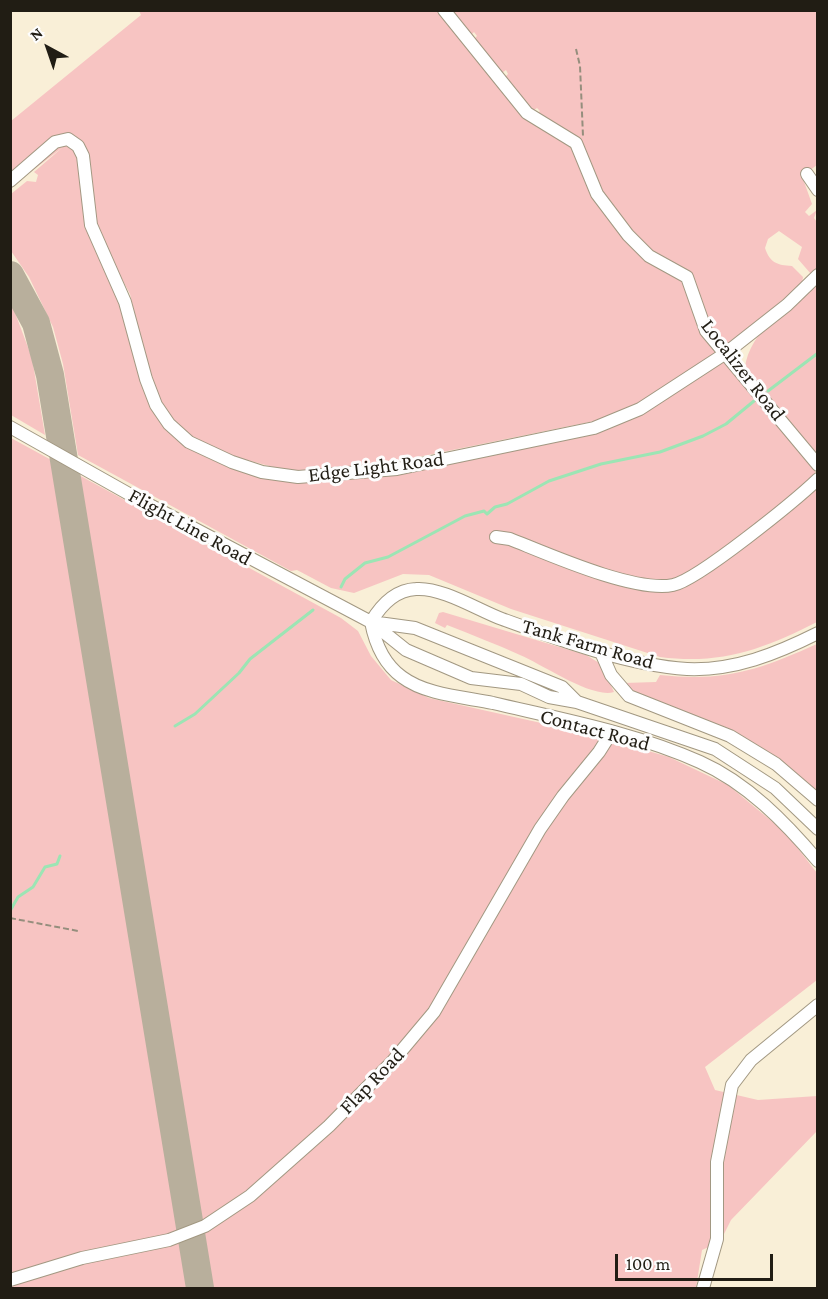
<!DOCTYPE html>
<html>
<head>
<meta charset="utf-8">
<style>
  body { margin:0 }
  #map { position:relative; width:828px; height:1299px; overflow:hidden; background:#f9efd7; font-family:"Crimson Pro",serif }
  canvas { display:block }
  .frame { position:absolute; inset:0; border:12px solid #211d14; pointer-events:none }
  .north { position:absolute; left:18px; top:18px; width:60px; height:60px; -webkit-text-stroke:4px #fdfdfd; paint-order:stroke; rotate:320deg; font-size:16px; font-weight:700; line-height:24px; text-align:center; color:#211d14 }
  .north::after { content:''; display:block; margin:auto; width:21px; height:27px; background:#211d14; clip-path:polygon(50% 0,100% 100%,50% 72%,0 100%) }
  .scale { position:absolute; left:615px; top:1254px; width:158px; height:27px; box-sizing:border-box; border:3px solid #211d14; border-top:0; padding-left:8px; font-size:18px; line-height:21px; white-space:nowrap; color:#211d14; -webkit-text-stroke:4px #fdfdfd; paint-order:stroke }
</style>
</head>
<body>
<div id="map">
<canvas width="828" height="1299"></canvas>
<div class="frame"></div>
<div class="north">N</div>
<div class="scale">100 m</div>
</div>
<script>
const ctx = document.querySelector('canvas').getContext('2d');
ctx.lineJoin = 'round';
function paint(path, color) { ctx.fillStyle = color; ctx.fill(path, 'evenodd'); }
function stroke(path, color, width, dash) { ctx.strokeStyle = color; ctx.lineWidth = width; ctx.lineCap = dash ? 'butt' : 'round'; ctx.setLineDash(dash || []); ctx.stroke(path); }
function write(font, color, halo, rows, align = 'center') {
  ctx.font = font + ' "Crimson Pro",serif'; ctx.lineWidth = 6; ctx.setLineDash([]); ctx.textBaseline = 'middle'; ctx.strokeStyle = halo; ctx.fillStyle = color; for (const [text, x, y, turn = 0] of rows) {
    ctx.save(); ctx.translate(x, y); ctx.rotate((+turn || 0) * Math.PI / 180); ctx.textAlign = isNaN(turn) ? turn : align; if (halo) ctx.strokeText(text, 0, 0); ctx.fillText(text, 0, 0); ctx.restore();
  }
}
paint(new Path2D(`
  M139 11H440L526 117 569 141 636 249 685 279 719 352 662 390 614 417 374 466 288 471 217 452 187 435 166 412 151 383 130 294 98 235 86 149 79 139 68 134 11 175V121L141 15Z
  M447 11H817V165L802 176 812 204 805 212 809 216 817 210 814 218 817 222V267L811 274 798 259 802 247 779 231 768 239 765 248C770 263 777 265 792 266L803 277 802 284 729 345 723 346 706 327 694 285 655 257 600 198 586 156 535 116 540 111 537 108 530 113 503 79 508 74 506 70 499 75 472 41 477 36 474 32 469 37Z
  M70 144C85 158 81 202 86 223 91 251 110 275 121 301 134 335 135 373 150 406 161 428 181 444 202 455 294 502 400 474 496 454 534 446 574 441 610 427 650 413 684 385 720 362H727L815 466V479L692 573 674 582 639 581 510 535 496 533 492 537C497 541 554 559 565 563 597 574 636 592 670 589 694 586 796 502 817 482V622C764 649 721 665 660 657L511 609 429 575 403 574 354 593 331 588 297 570 291 571 78 455 63 364 53 327 29 277 11 251V194L27 181 36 182 38 175 34 172 63 147 28 174C31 160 56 143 70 144Z
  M817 281V461L745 368C749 331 791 304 817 281Z
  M11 302 32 358 45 435 11 415Z
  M11 438 341 618 358 631 371 656 391 680 429 698 586 733 669 757 728 785 786 833 817 873V980L705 1067 715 1090 758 1100 817 1096V1131L731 1220 720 1242 702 1250 696 1288H11Z
  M443 612 586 655 601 664 614 692C592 699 542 664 520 655 496 644 472 635 447 625L445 628 435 623 439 613Z
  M817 644V795L794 772 638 696 624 683 656 682 660 675C725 682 759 670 817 644Z`), '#f7c4c2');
stroke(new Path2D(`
  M768 391 818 353
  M341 587 345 579 365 563 388 557 465 516 484 511 487 514 495 507 507 504 549 481 601 464 660 452 703 436 726 424 754 401
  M175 726 195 714 239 673 250 659 313 610
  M10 911 18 897 33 887 45 867 57 864 60 856`), '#9ce5b4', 3);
stroke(new Path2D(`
  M10 275 36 323 50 375 200 1288`), '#b8af9c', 28);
const minor = new Path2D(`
  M444 10 527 113 576 143 597 194 628 235 649 256 687 277 706 331 818 465
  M807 174 818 190
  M10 181 55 142 68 139 78 146 83 156 91 225 125 302 146 379 156 405 169 424 189 442 232 462 262 472 298 477 397 469 594 428 640 409 726 353 787 305 818 275
  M10 427 129 494 371 622 406 650 471 678 521 684 549 697 577 702 715 749 775 788 818 829
  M496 537 510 539C548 554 635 593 673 585 698 580 796 500 818 479
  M371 622C375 643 384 664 402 677 426 695 464 697 493 703 561 719 636 733 700 762 747 783 785 822 818 861
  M371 622C381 605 395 590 416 589 442 587 478 610 502 619 557 639 630 666 687 669 734 671 776 654 818 633
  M371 622 415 628 562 687 577 702
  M600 650 611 675 629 696 730 736 776 764 818 800
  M10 1280 82 1258 169 1240 205 1226 250 1196 329 1126 392 1062 434 1012 540 829 563 796 599 752 611 733
  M703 1288 717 1239V1162L732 1085 751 1060 818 1005`);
stroke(minor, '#a29882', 14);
stroke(new Path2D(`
  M576 49 580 66 583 136
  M10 918 78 931`), '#958e7d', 2, [6, 3]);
stroke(minor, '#fff', 12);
write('21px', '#211d14', '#fdfdfd', [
  ["Localizer Road",743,370,52],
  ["Edge Light Road",376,467,-7],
  ["Flight Line Road",190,527,29],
  ["Tank Farm Road",588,644,16],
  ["Contact Road",595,730,15],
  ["Flap Road",372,1081,-46]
]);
</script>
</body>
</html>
